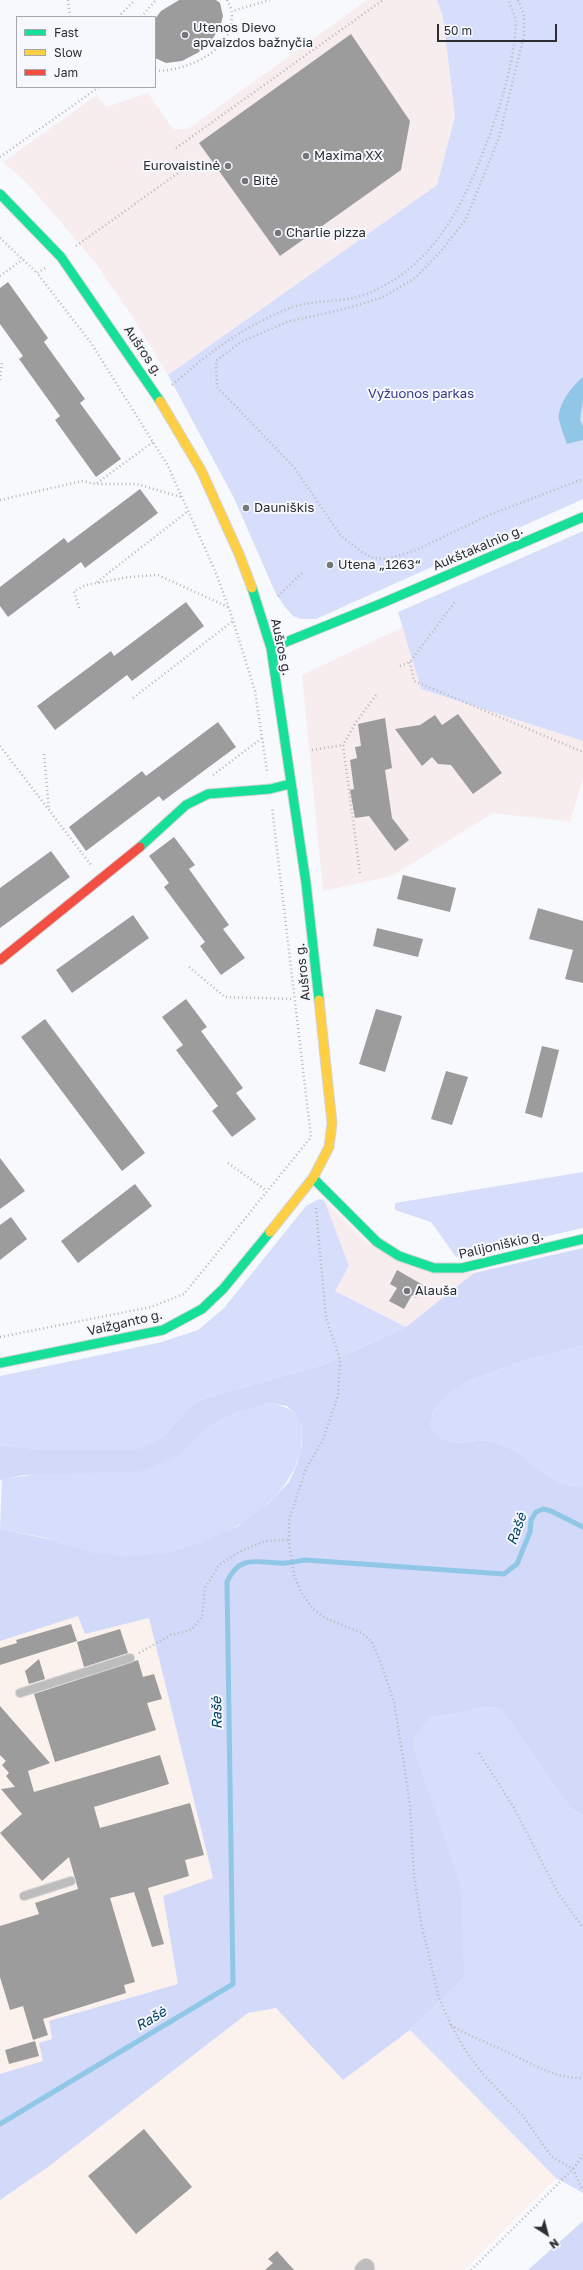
<!DOCTYPE html>
<html>
<head>
<meta charset="utf-8">
<style>
  body { margin:0 }
  #map { position:relative; width:583px; height:2270px; overflow:hidden; background:#f8f9fc; font-family:"Golos Text",sans-serif }
  canvas { display:block }
  .legend { position:absolute; left:16px; top:16px; width:140px; height:72px; box-sizing:border-box; background:#f6f8fe; border:1px solid #a6a7ac; margin:0; padding:5px 7px; list-style:none; font-size:12px; color:#2d2e31 }
  .legend li { display:flex; align-items:center; gap:8px; height:20px }
  .legend b { width:20px; border:1px solid #a6a7ac }
  .north { position:absolute; left:527px; top:2214px; width:40px; height:40px; -webkit-text-stroke:3px #f6f8fe; paint-order:stroke; rotate:144deg; font-size:11px; font-weight:700; line-height:16px; text-align:center; color:#2d2e31 }
  .north::after { content:''; display:block; margin:auto; width:14px; height:18px; background:#2d2e31; clip-path:polygon(50% 0,100% 100%,50% 72%,0 100%) }
  .scale { position:absolute; left:437px; top:24px; width:120px; height:18px; box-sizing:border-box; border:2px solid #2d2e31; border-top:0; padding-left:5px; font-size:12px; line-height:14px; white-space:nowrap; color:#2d2e31; -webkit-text-stroke:3px #f6f8fe; paint-order:stroke }
</style>
</head>
<body>
<div id="map">
<canvas width="583" height="2270"></canvas>
<ul class="legend">
<li><b style="height:5px;background:#16e098"></b>Fast</li>
<li><b style="height:5px;background:#ffcf43"></b>Slow</li>
<li><b style="height:5px;background:#f24e42"></b>Jam</li>
</ul>
<div class="north">N</div>
<div class="scale">50 m</div>
</div>
<script>
const ctx = document.querySelector('canvas').getContext('2d');
ctx.lineJoin = 'round';
function paint(path, color) { ctx.fillStyle = color; ctx.fill(path, 'evenodd'); }
function stroke(path, color, width, dash) { ctx.strokeStyle = color; ctx.lineWidth = width; ctx.lineCap = dash ? 'butt' : 'round'; ctx.setLineDash(dash || []); ctx.stroke(path); }
function write(font, color, halo, rows, align = 'center') {
  ctx.font = font + ' "Golos Text",sans-serif'; ctx.lineWidth = 4; ctx.setLineDash([]); ctx.textBaseline = 'middle'; ctx.strokeStyle = halo; ctx.fillStyle = color; for (const [text, x, y, turn = 0] of rows) {
    ctx.save(); ctx.translate(x, y); ctx.rotate((+turn || 0) * Math.PI / 180); ctx.textAlign = isNaN(turn) ? turn : align; if (halo) ctx.strokeText(text, 0, 0); ctx.fillText(text, 0, 0); ctx.restore();
  }
}
paint(new Path2D(`
  M367 0H437L443 17 455 116 437 185 168 375 132 316 94 261 26 182 3 162 97 95 106 107 148 93 173 129H188Z
  M403 627 421 689 583 741V779L570 822 493 813 392 876 323 891 302 675Z
  M324 1200 367 1243 474 1273 406 1327 335 1291Z`), '#f7ecee');
paint(new Path2D(`
  M78 1616 85 1634 149 1618 213 1879 163 1896 179 1984 49 2021 52 2039 43 2062 0 2074V1641Z
  M276 2008 343 2080 410 2030 556 2178 464 2270H0V2200L48 2167 248 2013Z`), '#fbf1ed');
paint(new Path2D(`
  M437 0H583V499L316 619H301L293 616 285 607 275 592 234 498 168 375 437 185 455 116 443 17Z
  M583 531V741L421 689 398 612Z
  M583 1172V1228L456 1257 431 1222 395 1210V1203Z
  M319 1199 324 1200 349 1266 335 1291 406 1327 323 1365 218 1394 195 1402 162 1437 139 1449H36L0 1445V1376L162 1342 198 1330 224 1308 306 1206Z
  M583 1346V1486C552 1490 532 1457 505 1446 498 1443 486 1440 478 1440 467 1441 452 1446 442 1438 438 1435 434 1431 431 1427L433 1411 448 1395 470 1380 527 1360Z
  M271 1403C287 1406 302 1413 302 1432 303 1500 223 1541 166 1554 147 1559 110 1558 91 1553 78 1550 66 1544 53 1540 36 1535 18 1533 0 1529L2 1479 181 1454 210 1426 236 1413Z
  M487 1707 497 1708 503 1712 570 1808 583 1816V2193L556 2178 410 2030 464 1978 414 1750 415 1737 430 1718Z`), '#d7defb');
paint(new Path2D(`
  M583 1248V1346L527 1360 470 1380 448 1395 433 1411 431 1427C434 1431 438 1435 442 1438 452 1446 467 1441 478 1440 486 1440 498 1443 505 1446 532 1457 552 1490 583 1486V1816L570 1808 503 1712 497 1708 487 1707 430 1718 415 1737 414 1750 460 1885 464 1978 410 2030 343 2080 276 2008 248 2013 48 2167 0 2200V2074L43 2061 39 2043 52 2039 49 2021 178 1984 163 1896 213 1878 149 1618 85 1634 78 1616 0 1641V1529L53 1540 92 1553 125 1556 165 1554 201 1543 238 1526 269 1503 289 1482 297 1464 302 1444V1427L296 1415 287 1406 271 1403 236 1413 210 1426 181 1454 143 1471 24 1475 0 1480V1445L36 1449H139L162 1437 195 1402 218 1394 323 1365 406 1327 474 1273Z
  M583 2221V2270H528Z`), '#d2d9f9');
paint(new Path2D(`
  M583 377V400L580 420 583 426V440L567 444C564 436 561 428 559 420 557 405 572 386 583 377Z`), '#90c7e7');
stroke(new Path2D(`
  M0 2124 233 1984 227 1582C239 1555 255 1562 280 1563 288 1564 297 1561 305 1560L504 1574 517 1564 530 1532 531 1520 536 1512 543 1509 551 1511 583 1527`), '#90c7e7', 5);
paint(new Path2D(`
  M179 0H216L220 3 223 16 220 27 210 43 199 52 182 61 166 63 155 58V19L161 11Z
  M351 34 410 121 401 170 280 256 199 143Z
  M8 282 48 338 44 342 85 399 80 403 121 459 96 477 55 420 60 416 19 359 23 356 0 324V288Z
  M140 489 158 513 85 568 81 562 8 617 0 606V587L64 538 68 543Z
  M186 602 204 626 132 681 127 675 55 730 37 706 111 651 114 656Z
  M458 714 502 773 473 794 451 765 438 764 432 757 422 766 395 729 420 725 435 715 442 725Z
  M385 718 392 768 385 770 392 818 409 840 395 851 369 816 355 818 350 790 354 789 350 760 357 758 355 747 361 746 358 724Z
  M218 722 236 747 163 801 159 796 86 851 69 827 142 771 146 776Z
  M174 837 195 865 189 869 229 925 223 929 245 958 221 975 200 946 205 942 164 887 169 883 149 856Z
  M51 851 70 877 0 928V888Z
  M403 875 456 888 450 912 397 899Z
  M538 908 583 921V983L565 979 573 950 529 939Z
  M133 915 149 938 72 993 56 970Z
  M377 928 423 939 418 957 373 946Z
  M186 999 207 1027 201 1031 243 1088 236 1093 256 1119 232 1137 212 1111 218 1106 176 1050 183 1045 162 1017Z
  M376 1009 402 1016 385 1072 359 1064Z
  M45 1019 145 1153 122 1171 21 1037Z
  M542 1046 559 1050 542 1118 525 1113Z
  M446 1071 468 1077 452 1125 431 1119Z
  M0 1158 25 1191 0 1209Z
  M135 1184 152 1206 78 1263 61 1241Z
  M11 1217 27 1239 0 1260V1225Z
  M397 1270 423 1285 416 1298 412 1295 404 1309 389 1301 397 1288 390 1284Z
  M71 1624 77 1641 0 1665V1648L17 1643 16 1640Z
  M120 1629 128 1653 84 1667 77 1642Z
  M39 1659 45 1679 29 1684 25 1671Z
  M138 1660 143 1677 154 1674 162 1699 147 1703 156 1730 55 1762 34 1694Z
  M0 1706 50 1763 28 1771 34 1792 160 1755 169 1784 94 1807 100 1828 190 1803 204 1855 185 1860 189 1876 148 1888 164 1944 152 1947 134 1892 110 1898 135 1982 124 1985 126 1993 43 2019 48 2035 33 2040 23 2006 10 2010 0 1977V1926L39 1914 35 1903 78 1889 69 1857 42 1881 0 1833 22 1814 1 1789 15 1787 6 1776 9 1773 2 1765 6 1761 0 1755Z
  M35 2041 39 2056 9 2064 5 2050Z
  M144 2129 192 2187 136 2234 88 2176Z
  M277 2251 285 2260 294 2270H265L273 2263 268 2259Z`), '#9d9c9c');
const lane = new Path2D(`
  M20 1693 130 1658
  M24 1896 71 1881`);
const street = new Path2D(`
  M363 2270 366 2267`);
const fast = new Path2D(`
  M0 194 61 257 160 401
  M252 588 271 648 306 883 319 1000
  M271 648 380 604 583 517
  M140 847 186 805 208 794 270 789 290 784
  M313 1178 377 1242 399 1256 434 1268H462L583 1239
  M0 1363 163 1330 202 1309 223 1289 270 1232`);
const slow = new Path2D(`
  M160 401 201 470 239 554 252 588
  M270 1232 313 1178 329 1147 332 1123 319 1000`);
const jam = new Path2D(`
  M0 960 140 847`);
stroke(lane, '#d4d4d7', 10);
stroke(street, '#d4d4d7', 18);
stroke(fast, '#d4d4d7', 11);
stroke(slow, '#d4d4d7', 11);
stroke(jam, '#d4d4d7', 11);
stroke(new Path2D(`
  M68 0 70 17
  M227 0 232 11
  M518 0 524 15V35L499 138 466 219 441 251 415 278 383 297 352 307 287 322 241 342 216 361 217 387 293 466 341 536 362 552 373 558 387 559 414 551 489 515 583 479
  M118 17 135 0
  M141 17 156 0
  M155 71C181 71 216 58 229 33 232 27 232 17 232 11L270 0
  M176 148 383 0
  M0 157 99 87
  M0 238 37 273
  M76 246 188 166
  M45 268 37 273 91 343 168 466 216 573 231 614 255 691 267 771
  M0 276 23 259
  M0 380 2 361
  M172 385C210 352 242 327 290 308 313 299 341 303 364 295 441 265 469 192 495 120 503 97 519 40 515 17 513 11 510 5 508 0
  M97 483 153 442
  M0 500 82 481 96 484H137L181 497
  M97 582 188 511
  M278 596 302 573
  M79 608 74 591 86 585 129 577 158 575 228 607
  M410 662 414 681 583 752
  M400 666 410 662 455 602
  M133 698 233 621
  M0 746 91 865
  M312 750 343 745
  M44 754 49 810
  M213 775 262 738
  M360 873 343 745 356 722 377 694
  M189 967 225 997 293 999
  M228 1163 267 1191
  M316 1208 326 1318 340 1360 338 1396 322 1442 306 1468 289 1521V1544L294 1575 301 1592 313 1609 325 1618 362 1633 372 1642 382 1666 394 1702 402 1752 410 1805 414 1876 421 1922 439 1998 451 2025 465 2050 482 2073 523 2116 551 2156 573 2169 583 2191
  M0 1337 151 1307 184 1294 311 1137 272 807
  M139 1653 171 1635 191 1630 202 1617 205 1588 219 1565 239 1552 265 1541 289 1540
  M479 1753 513 1806 558 1893 583 1928
  M451 2025C470 2037 489 2043 509 2053 535 2065 553 2078 583 2078
  M471 2270 573 2169 583 2155`), '#b8b8b9', 2.5, [1, 3]);
stroke(lane, '#bdbdbe', 8);
stroke(street, '#bdbdbe', 16);
stroke(fast, '#16e098', 9);
stroke(slow, '#ffcf43', 9);
stroke(jam, '#f24e42', 9);
for (const [x, y, r, color] of [
  [185,35,4,"#747578"],
  [306,156,4,"#747578"],
  [228,166,4,"#747578"],
  [245,181,4,"#747578"],
  [278,233,4,"#747578"],
  [246,508,4,"#747578"],
  [330,565,4,"#747578"],
  [407,1291,4,"#747578"]
]) { const dot = new Path2D(); dot.arc(x, y, r, 0, 2 * Math.PI); ctx.fillStyle = color; ctx.fill(dot); stroke(dot, '#f6f8fe', 1.5); }
write('13px', '#2d2e31', '#f6f8fe', [
  ["Utenos Dievo",193,28],
  ["apvaizdos bažnyčia",193,43],
  ["Maxima XX",314,156],
  ["Eurovaistinė",220,166,"right"],
  ["Bitė",253,181],
  ["Charlie pizza",286,233],
  ["Dauniškis",254,508],
  ["Utena „1263“",338,565],
  ["Alauša",415,1291]
], 'left');
write('13px', '#2d2e31', '#f6f8fe', [
  ["Aušros g.",143,351,56],
  ["Aukštakalnio g.",478,548,-23],
  ["Aušros g.",281,647,78],
  ["Aušros g.",303,972,-96],
  ["Palijoniškio g.",501,1245,-13],
  ["Vaižganto g.",125,1323,-13]
]);
write('13px', '#333c8a', '#f6f8fe', [
  ["Vyžuonos parkas",421,394]
]);
write('italic 14px', '#004461', '#f6f8fe', [
  ["Rašė",517,1529,-70],
  ["Rašė",217,1713,-91],
  ["Rašė",151,2019,-31]
]);
</script>
</body>
</html>
